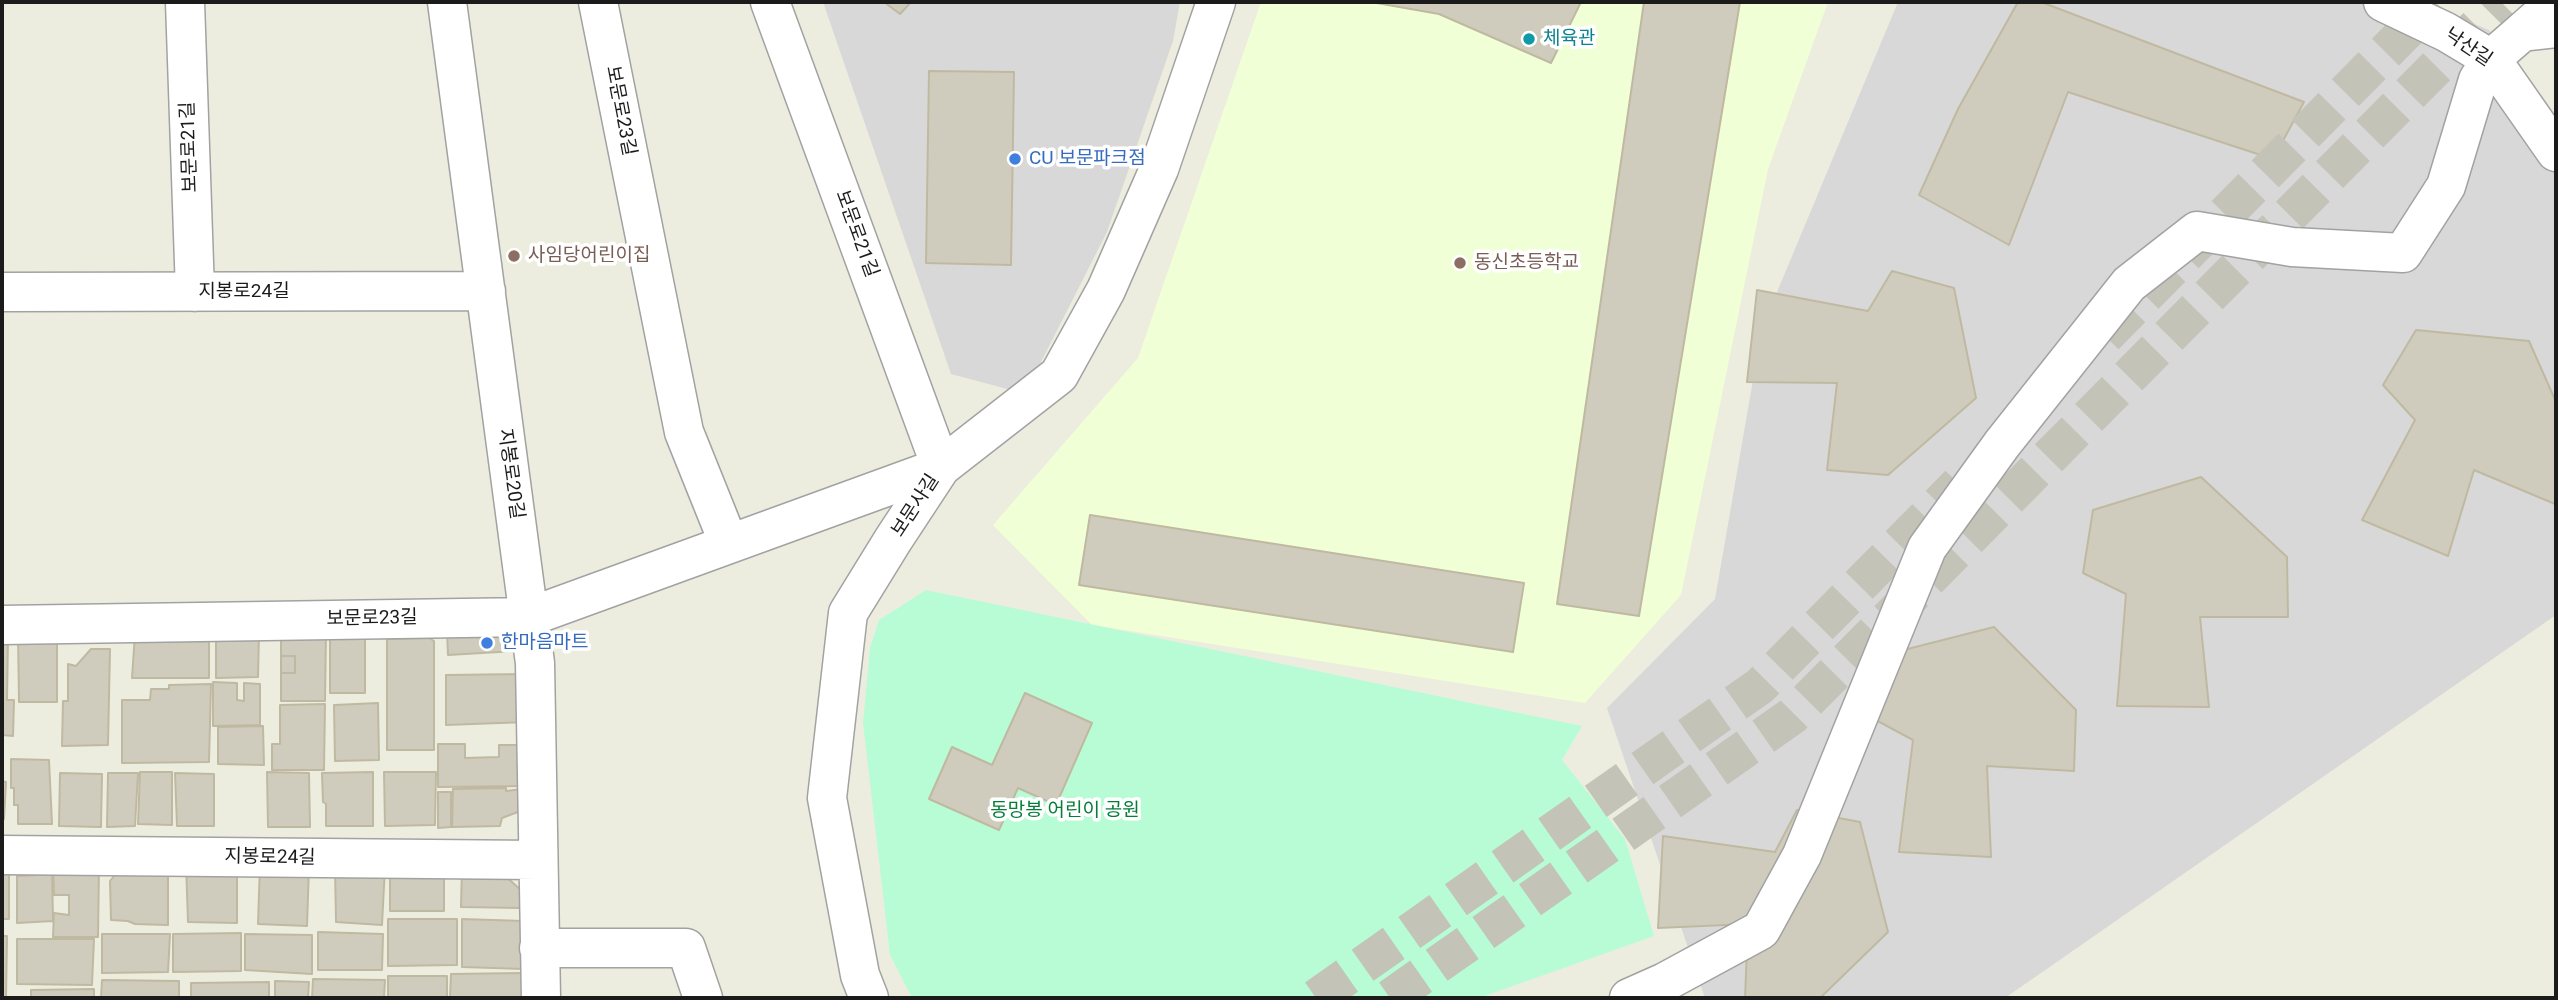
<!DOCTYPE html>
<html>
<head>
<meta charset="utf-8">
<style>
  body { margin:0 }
  #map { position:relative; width:2558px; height:1000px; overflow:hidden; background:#ededdf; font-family:Roboto,sans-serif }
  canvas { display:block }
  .frame { position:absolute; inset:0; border:4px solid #1b1b1b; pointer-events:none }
</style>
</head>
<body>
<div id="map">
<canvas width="2558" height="1000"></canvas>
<div class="frame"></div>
</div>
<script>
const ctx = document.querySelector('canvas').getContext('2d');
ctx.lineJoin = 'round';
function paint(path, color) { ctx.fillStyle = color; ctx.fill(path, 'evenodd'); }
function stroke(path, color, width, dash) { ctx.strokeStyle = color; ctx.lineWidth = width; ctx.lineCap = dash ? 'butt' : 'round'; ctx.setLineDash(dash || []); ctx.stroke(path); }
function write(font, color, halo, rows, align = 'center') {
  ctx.font = font + ' Roboto,"Noto Sans KR",sans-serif'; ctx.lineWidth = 7; ctx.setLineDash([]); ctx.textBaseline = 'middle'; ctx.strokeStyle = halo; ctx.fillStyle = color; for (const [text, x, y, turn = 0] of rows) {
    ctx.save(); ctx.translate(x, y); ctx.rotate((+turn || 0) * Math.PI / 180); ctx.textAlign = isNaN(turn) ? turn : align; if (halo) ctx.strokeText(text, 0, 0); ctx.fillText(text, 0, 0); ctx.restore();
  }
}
paint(new Path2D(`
  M823 2H1180L1173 41 1107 232 1040 364 1011 390 951 374Z
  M1898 2H2422L2489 30 2556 121V615L2005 998H1705L1607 708 1715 599 1762 328Z`), '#d9d8d8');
paint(new Path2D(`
  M1261 2H1828L1768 169 1681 595 1585 703 1092 625 993 525 1138 358Z`), '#f1ffd7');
paint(new Path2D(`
  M926 590 1582 726 1562 760 1625 839 1654 936 1479 998H912L890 955 863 723 870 648 879 620Z`), '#b8fcd5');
const building = new Path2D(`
  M884 2H911L900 14Z
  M1371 2H1581L1551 63 1439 14Z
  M1644 2H1740L1639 616 1557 604Z
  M2018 2H2041L2304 102 2273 159 2068 92 2009 245 1919 195 1958 109Z
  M929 71 1014 72 1011 265 926 263Z
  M1892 271 1954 288 1976 398 1888 475 1827 470 1837 383 1747 382 1757 290 1868 311Z
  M2416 330 2529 341 2556 402 2555 504 2474 470 2448 556 2362 520 2415 420 2383 385Z
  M2201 477 2287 557 2288 617H2200L2209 707 2117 706 2126 594 2083 573 2093 510Z
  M1090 515 1524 583 1513 652 1079 585Z
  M1994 627 2076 710 2074 771 1987 766 1991 857 1899 852 1913 740 1872 718 1884 655Z
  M498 630 516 651 448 655 447 631Z
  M281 631H326L325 701H281V673H295V656H281Z
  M330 631H365V693H330Z
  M216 632 259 634 258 677 216 678Z
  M57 633V702H19L18 634Z
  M135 634H209V678H132Z
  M429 638 434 641V750H387V639Z
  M2 639H8L7 700H14L13 736 2 735Z
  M91 649H110L108 745 62 746 63 701H68V664L76 666Z
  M281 656H295V673H281Z
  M525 674 527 722 446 725V675Z
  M213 682 237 683V700L244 701V683L260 684V725L213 726Z
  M211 684 209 762 122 763V700H150L151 689H169V685Z
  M1025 693 1092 723 1056 805 1018 788 999 830 929 799 952 747 992 765Z
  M378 703 379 760 335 761 334 705Z
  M325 704 324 770H272V744H280V705Z
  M263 726 264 765 218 764V727Z
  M438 744H465V758L499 757V745H526V786L438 787Z
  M11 759 49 760 52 824H18V805H14V788H11Z
  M140 772H172V825L138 824Z
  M267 772 309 773 310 827H268Z
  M373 772V826H326V804L323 802 322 773Z
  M384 772H436L435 825 385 826Z
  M60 773 102 774 101 827 59 826Z
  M108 773H138L135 826 107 827Z
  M175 773 214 774V826H177Z
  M2 781 6 782 4 819H2Z
  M506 788V791L522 789 523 810 502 818 500 826 452 827 453 789Z
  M438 792H451V827L438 828Z
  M1797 810 1860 822 1888 932 1820 998H1745L1748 924 1658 928 1663 836 1775 852Z
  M186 863 237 864V923L188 922Z
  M53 864 99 865 98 937H53L54 913 69 915V895H54Z
  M168 865V925L135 924 128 921 111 920 110 881 118 871Z
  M260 865 309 866 307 926 258 924Z
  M444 865V911H390V866Z
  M385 866 382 925 336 922 335 867Z
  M462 866H494L522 891 521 908 461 907Z
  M2 869 9 870V919H2Z
  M52 869 53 921 17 923V876L37 875 38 870Z
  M388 919H457V965L388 966Z
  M462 919 524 921V969L462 967Z
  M318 932 383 934 382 970H318Z
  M241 933V971L173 972V934Z
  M102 934H170L168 972 102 973Z
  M245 934 312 935V974L245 970Z
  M2 936H7L6 998H2Z
  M17 939H94L92 985 17 984Z
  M522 973 524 998H450L451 974Z
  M388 976H447V998H388Z
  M313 979 385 980 384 998H312Z
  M102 980 179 981V998H101Z
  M275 981 309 982 308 998H275Z
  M269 982V998H191V983Z
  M94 989V998H31V990Z`);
paint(building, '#d0ccbd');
stroke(building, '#c0b9a1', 2);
stroke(new Path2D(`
  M2105 336 2435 2
  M1316 998 1760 686 1959 484
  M1390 998 1792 716 2501 2`), '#c3c3b8', 38, [38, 19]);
const minor = new Path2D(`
  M185 2 195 292
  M447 2 535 663 541 998
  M598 2 684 432 729 544
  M2383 2 2446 32 2491 59 2556 152
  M2556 2 2522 32 2556 28
  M2 292 486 291
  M2 625 529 617 941 467 770 2
  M2 855 537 860
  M539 948H686L703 998
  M869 998 860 975 827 798 848 613 893 540 941 467 1059 375 1106 290 1159 169 1216 2
  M1629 998 1665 982 1761 930 1802 855 1927 548 2002 444 2129 284 2197 231 2292 247 2403 253 2446 186 2478 80 2491 59 2522 32`);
stroke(minor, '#a2a2a2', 41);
stroke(minor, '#fff', 38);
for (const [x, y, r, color] of [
  [1529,39,7,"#0f9aa8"],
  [1015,159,7,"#3f7fe0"],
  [514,256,7,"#8d6e63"],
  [1460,263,7,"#8d6e63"],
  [487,643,7,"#3f7fe0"]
]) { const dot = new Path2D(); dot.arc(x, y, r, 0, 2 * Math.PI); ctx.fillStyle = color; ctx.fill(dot); stroke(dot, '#fff', 2.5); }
write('19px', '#0d838f', '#fff', [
  ["체육관",1543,39]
], 'left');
write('19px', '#1b1b1b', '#fff', [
  ["낙산길",2468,48,34],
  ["보문로23길",620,111,79],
  ["보문로21길",190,147,-92],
  ["보문로21길",856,234,70],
  ["지봉로24길",244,292],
  ["지봉로20길",510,474,82],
  ["보문사길",916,506,-57],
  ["보문로23길",372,619,-1],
  ["지봉로24길",270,858,1]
]);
write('19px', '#366cbe', '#fff', [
  ["CU 보문파크점",1029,159],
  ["한마음마트",501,643]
], 'left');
write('19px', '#785e54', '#fff', [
  ["사임당어린이집",528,256],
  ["동신초등학교",1474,263]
], 'left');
write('19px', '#057d39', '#fff', [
  ["동망봉 어린이 공원",1065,811]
]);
</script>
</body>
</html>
